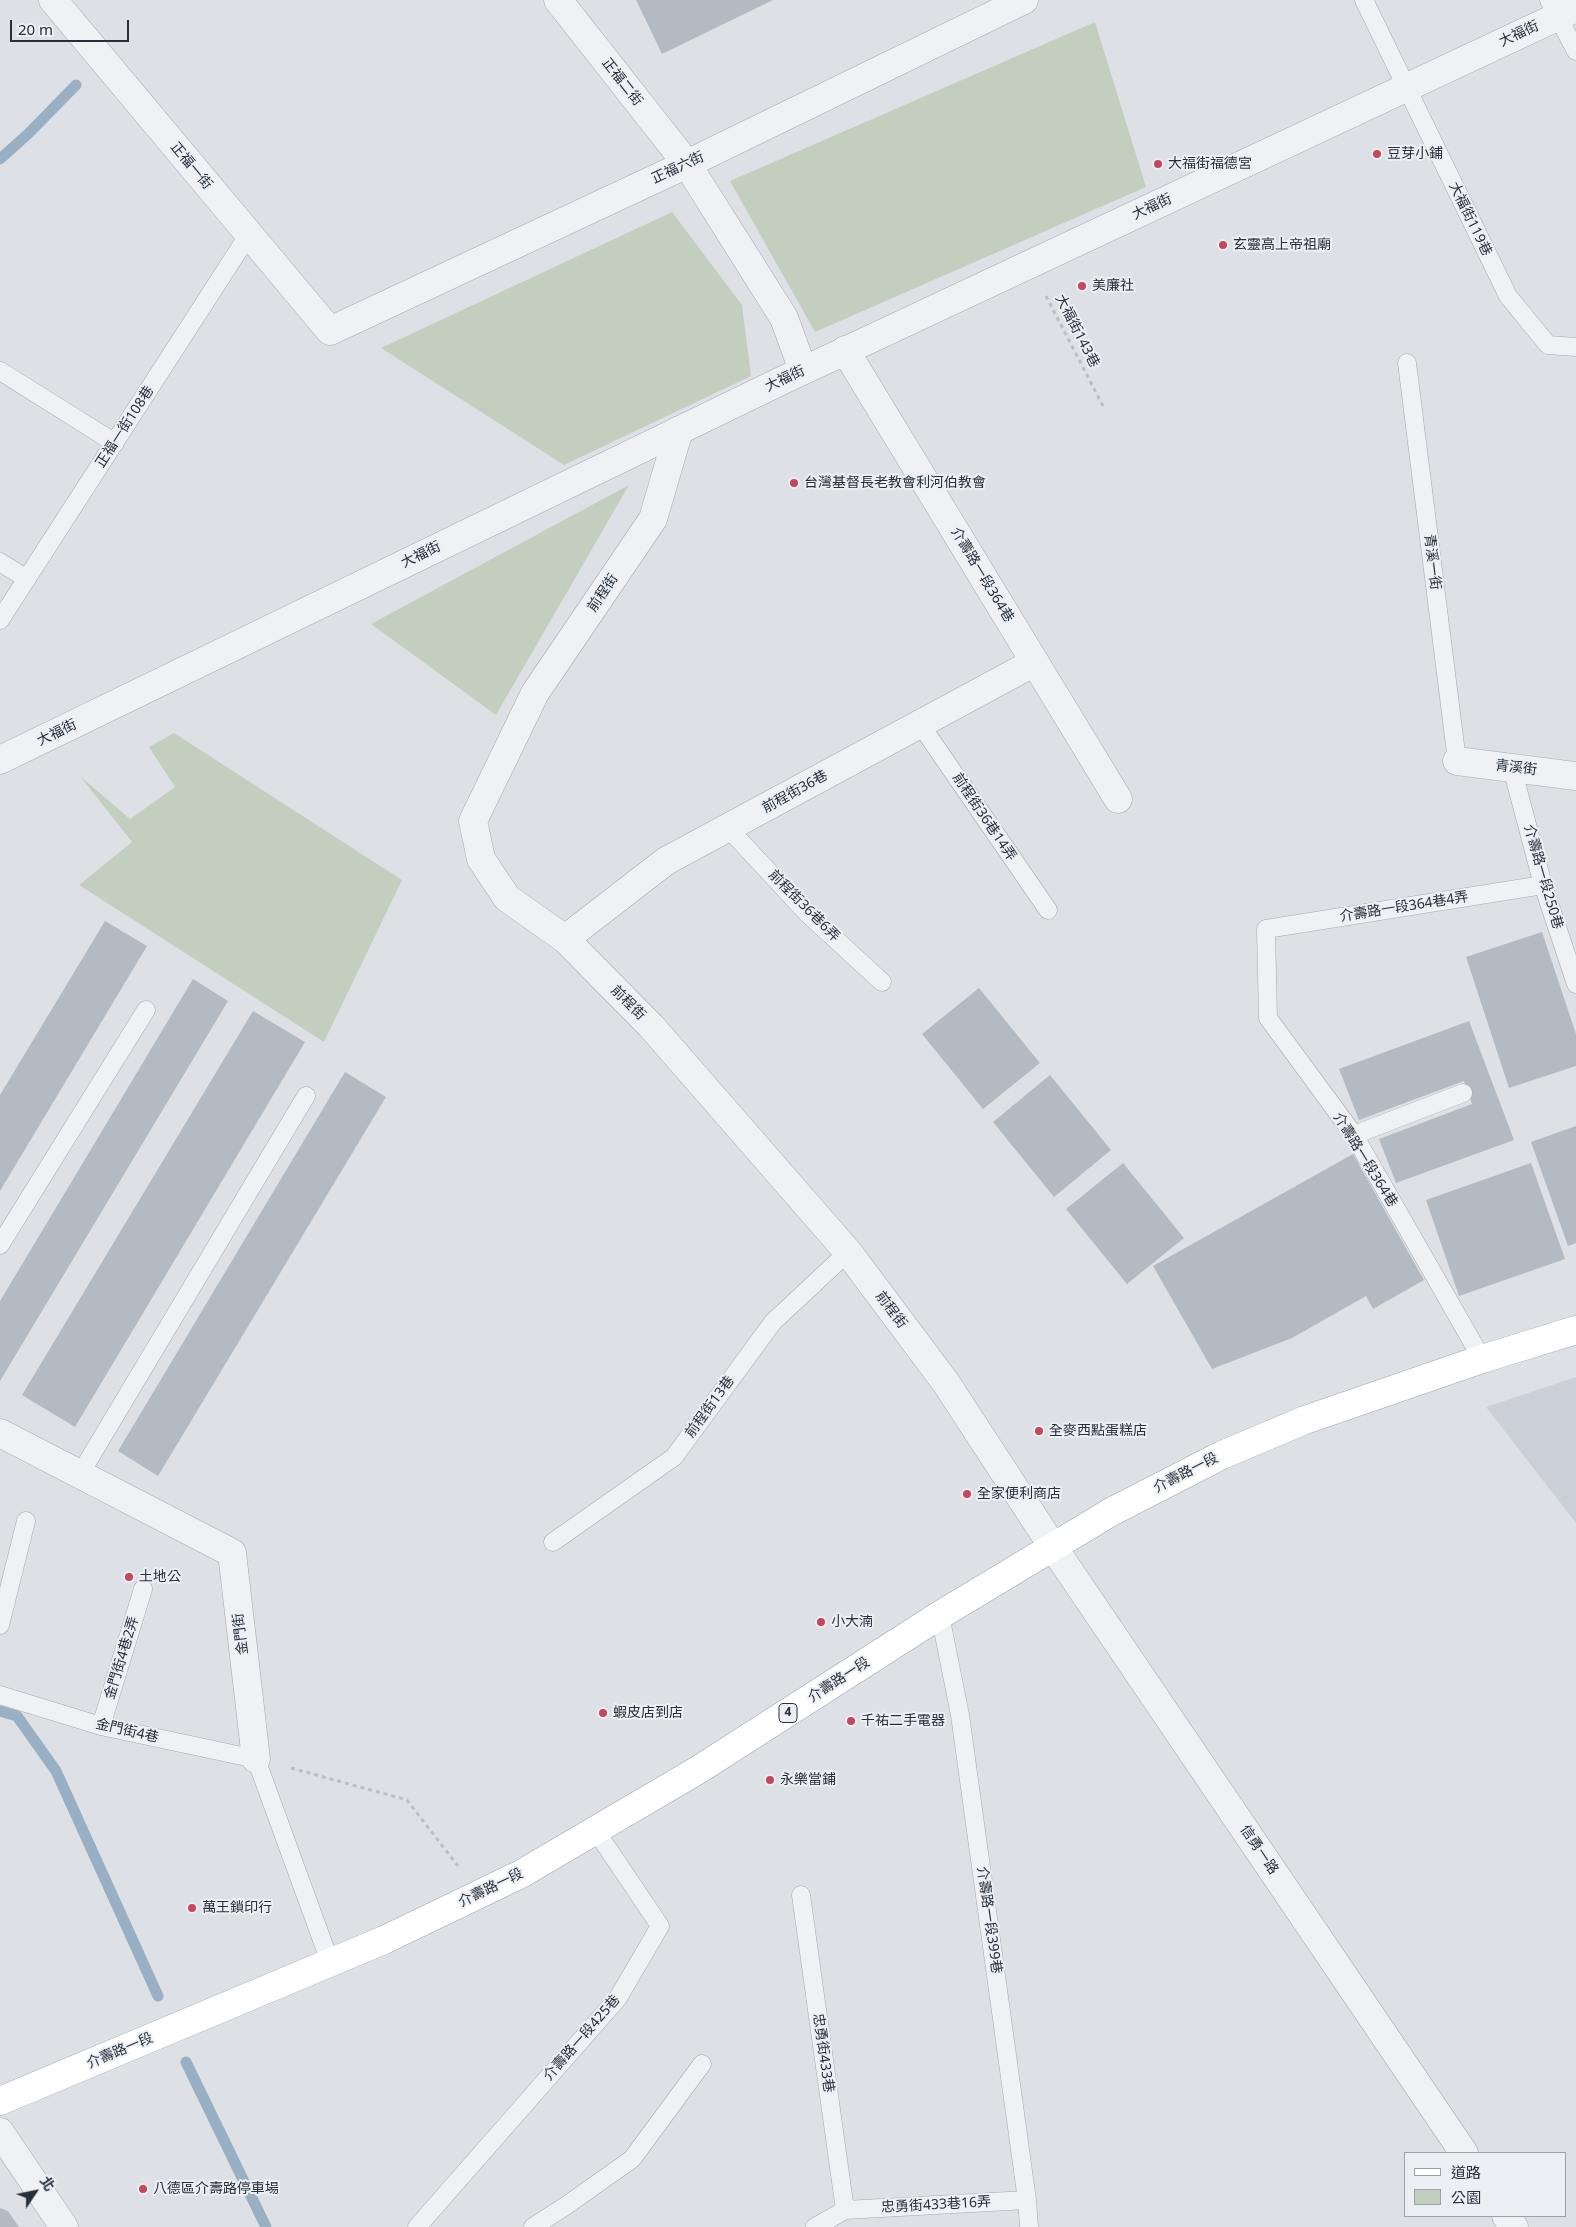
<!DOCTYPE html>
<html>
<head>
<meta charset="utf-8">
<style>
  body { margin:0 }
  #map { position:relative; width:1576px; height:2227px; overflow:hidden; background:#dde1e6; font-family:"Noto Sans","Noto Sans TC",sans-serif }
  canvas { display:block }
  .legend { position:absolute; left:1404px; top:2152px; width:162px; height:65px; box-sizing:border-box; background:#eceff4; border:1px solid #9da2aa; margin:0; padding:6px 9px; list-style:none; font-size:15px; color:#272f3b }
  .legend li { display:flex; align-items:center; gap:10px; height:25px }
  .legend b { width:25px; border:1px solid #9da2aa }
  .north { position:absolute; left:10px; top:2167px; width:50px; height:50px; -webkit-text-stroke:4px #eceff4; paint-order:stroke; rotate:56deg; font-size:14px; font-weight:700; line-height:20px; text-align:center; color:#272f3b }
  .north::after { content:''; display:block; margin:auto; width:18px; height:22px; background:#272f3b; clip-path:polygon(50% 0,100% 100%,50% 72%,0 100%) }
  .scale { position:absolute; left:10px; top:20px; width:119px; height:22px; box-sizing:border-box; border:2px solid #272f3b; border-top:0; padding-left:6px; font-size:15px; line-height:18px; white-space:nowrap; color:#272f3b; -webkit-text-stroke:4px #eceff4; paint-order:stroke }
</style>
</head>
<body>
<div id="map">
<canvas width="1576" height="2227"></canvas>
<ul class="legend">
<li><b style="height:6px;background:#fff"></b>道路</li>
<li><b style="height:14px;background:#c3cfbe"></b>公園</li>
</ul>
<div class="north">北</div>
<div class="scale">20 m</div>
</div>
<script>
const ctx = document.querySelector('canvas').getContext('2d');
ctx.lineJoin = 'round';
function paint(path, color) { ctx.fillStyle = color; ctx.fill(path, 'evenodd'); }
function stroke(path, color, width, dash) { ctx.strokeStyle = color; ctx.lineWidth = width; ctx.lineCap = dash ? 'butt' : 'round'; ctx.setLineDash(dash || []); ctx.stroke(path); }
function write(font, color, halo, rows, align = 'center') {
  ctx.font = font + ' "Noto Sans","Noto Sans TC",sans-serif'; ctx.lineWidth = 4; ctx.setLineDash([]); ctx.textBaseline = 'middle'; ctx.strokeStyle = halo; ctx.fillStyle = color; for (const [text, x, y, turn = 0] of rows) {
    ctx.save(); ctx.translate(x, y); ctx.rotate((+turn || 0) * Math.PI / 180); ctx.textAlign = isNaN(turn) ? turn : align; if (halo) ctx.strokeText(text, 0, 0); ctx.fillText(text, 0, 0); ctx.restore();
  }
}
paint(new Path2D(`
  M1576 1377V1523L1486 1407Z`), '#cbd0d7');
paint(new Path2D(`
  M1095 22 1146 187 815 332 730 181Z
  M672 212 742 305 751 376 564 465 381 348Z
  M629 485 496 715 371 624Z
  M174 733 402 880 324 1042 79 885 132 842 80 776 130 819 175 787 149 747Z`), '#c3cfbe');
stroke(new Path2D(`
  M0 159 28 134 76 85
  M0 1711 17 1716 56 1771 158 1996
  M186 2062 266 2227`), '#99b0c4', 11);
paint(new Path2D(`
  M636 0H773L662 54Z
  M105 921 147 946 0 1191V1095Z
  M1542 932 1576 1034V1066L1509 1088 1466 957Z
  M193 979 228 1001 0 1381V1301Z
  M979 988 1040 1063 983 1109 922 1034Z
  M253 1011 305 1042 75 1427 22 1395Z
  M1469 1021 1514 1140 1396 1183 1379 1139 1472 1104 1464 1081 1359 1120 1339 1069Z
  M345 1072 386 1097 158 1476 118 1451Z
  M1050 1075 1111 1150 1054 1197 993 1122Z
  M1576 1126V1243L1568 1246 1531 1142Z
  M1353 1154 1424 1280 1373 1309 1366 1296 1292 1338 1212 1369 1153 1266Z
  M1123 1163 1184 1238 1127 1284 1066 1209Z
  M1531 1163 1565 1259 1459 1296 1426 1200Z
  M0 2208 8 2211 19 2227H0Z`), '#b4bac2');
const lane = new Path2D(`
  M1364 0 1508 296 1548 345 1576 347
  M1549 0 1576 51
  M1407 363 1457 761
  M0 371 115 443
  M0 562 27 579
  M0 620 249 234
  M920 724 1048 910
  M1512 768 1543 885 1576 984
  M728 828 808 914 882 982
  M1354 1135 1463 1093
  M0 1245 146 1010
  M1482 1359 1354 1135 1268 1018 1266 929 1543 885
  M79 1476 306 1096
  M553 1542 674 1457 773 1322 848 1252
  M940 1615 960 1715 1027 2200 1029 2227
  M0 1625 26 1521
  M0 1695 101 1726 256 1759 330 1962
  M101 1726 143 1589
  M801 1895 845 2210
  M417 2227 618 1998 660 1926 596 1831
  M533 2227 567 2205 632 2159 702 2064
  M815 2227 845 2210 1027 2200`);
const street = new Path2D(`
  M53 0 330 331 687 164 1024 0
  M558 0 687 164 784 318 803 370
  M845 350 1118 799
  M679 430 653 519 535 693 473 821 481 859 507 898 565 939 651 1026 848 1252 946 1383 1053 1547 1464 2153
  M0 760 781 381 1576 8
  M1457 761 1576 776
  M565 939 666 861 1035 662
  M0 1433 232 1553 256 1759
  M0 2132 64 2227
  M1506 2216 1514 2227`);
const primary = new Path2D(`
  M0 2101 384 1940 521 1874 698 1770 940 1615 1111 1512 1222 1455 1305 1420 1482 1359 1576 1330`);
stroke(lane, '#a3a8af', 19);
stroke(street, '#a3a8af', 29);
stroke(primary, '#9da5b1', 29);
stroke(new Path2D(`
  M1046 296 1104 408
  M291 1768 407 1800 458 1866`), '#bbbfc4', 3, [4, 4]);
stroke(lane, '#eff1f4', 18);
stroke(street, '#eff1f4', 28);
stroke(primary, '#fff', 28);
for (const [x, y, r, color] of [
  [1377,154,5,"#c6465e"],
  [1158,164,5,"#c6465e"],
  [1223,245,5,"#c6465e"],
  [1082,286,5,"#c6465e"],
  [794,483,5,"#c6465e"],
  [1039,1431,5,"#c6465e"],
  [967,1494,5,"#c6465e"],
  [129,1577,5,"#c6465e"],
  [821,1622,5,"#c6465e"],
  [603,1713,5,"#c6465e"],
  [851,1721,5,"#c6465e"],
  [770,1780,5,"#c6465e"],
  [192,1908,5,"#c6465e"],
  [143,2189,5,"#c6465e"]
]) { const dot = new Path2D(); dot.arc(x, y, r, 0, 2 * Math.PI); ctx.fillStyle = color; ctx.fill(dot); stroke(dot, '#eceff4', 2); }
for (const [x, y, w] of [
  [788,1713,18]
]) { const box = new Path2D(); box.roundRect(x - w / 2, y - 9.5, w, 19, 4); ctx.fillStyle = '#eceff4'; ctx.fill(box); stroke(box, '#272f3b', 1); }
write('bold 12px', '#272f3b', null, [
  ["4",788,1713]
]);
write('14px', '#272f3b', '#eceff4', [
  ["大福街",1519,34,-25],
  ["正福二街",622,82,52],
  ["正福一街",191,166,50],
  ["正福六街",678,168,-25],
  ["大福街",1152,207,-25],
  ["大福街119巷",1470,219,64],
  ["大福街143巷",1077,331,63],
  ["大福街",785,379,-25],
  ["正福一街108巷",125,427,-57],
  ["大福街",421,555,-26],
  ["青溪一街",1432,562,83],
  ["介壽路一段364巷",982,575,59],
  ["前程街",603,593,-56],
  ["大福街",57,733,-26],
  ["青溪街",1516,768,7],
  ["前程街36巷",795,792,-29],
  ["前程街36巷14弄",984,817,56],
  ["介壽路一段250巷",1543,877,74],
  ["前程街36巷6弄",804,906,45],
  ["介壽路一段364巷4弄",1404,907,-9],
  ["前程街",628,1003,45],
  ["介壽路一段364巷",1365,1160,58],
  ["前程街",891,1310,53],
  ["前程街13巷",710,1407,-54],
  ["介壽路一段",1186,1473,-27],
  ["金門街",241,1634,-97],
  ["金門街4巷2弄",122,1658,-73],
  ["介壽路一段",839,1680,-33],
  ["金門街4巷",127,1731,13],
  ["信勇一路",1259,1850,56],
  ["介壽路一段",491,1888,-26],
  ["介壽路一段399巷",989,1920,82],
  ["介壽路一段425巷",582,2038,-49],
  ["介壽路一段",120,2051,-23],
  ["忠勇街433巷",823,2053,82],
  ["忠勇街433巷16弄",936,2205,-3]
]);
write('14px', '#272f3b', '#eceff4', [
  ["豆芽小鋪",1387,154],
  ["大福街福德宮",1168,164],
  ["玄靈高上帝祖廟",1233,245],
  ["美廉社",1092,286],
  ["台灣基督長老教會利河伯教會",804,483],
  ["全麥西點蛋糕店",1049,1431],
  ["全家便利商店",977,1494],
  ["土地公",139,1577],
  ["小大湳",831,1622],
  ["蝦皮店到店",613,1713],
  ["千祐二手電器",861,1721],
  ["永樂當鋪",780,1780],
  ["萬王鎖印行",202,1908],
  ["八德區介壽路停車場",153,2189]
], 'left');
</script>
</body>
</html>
